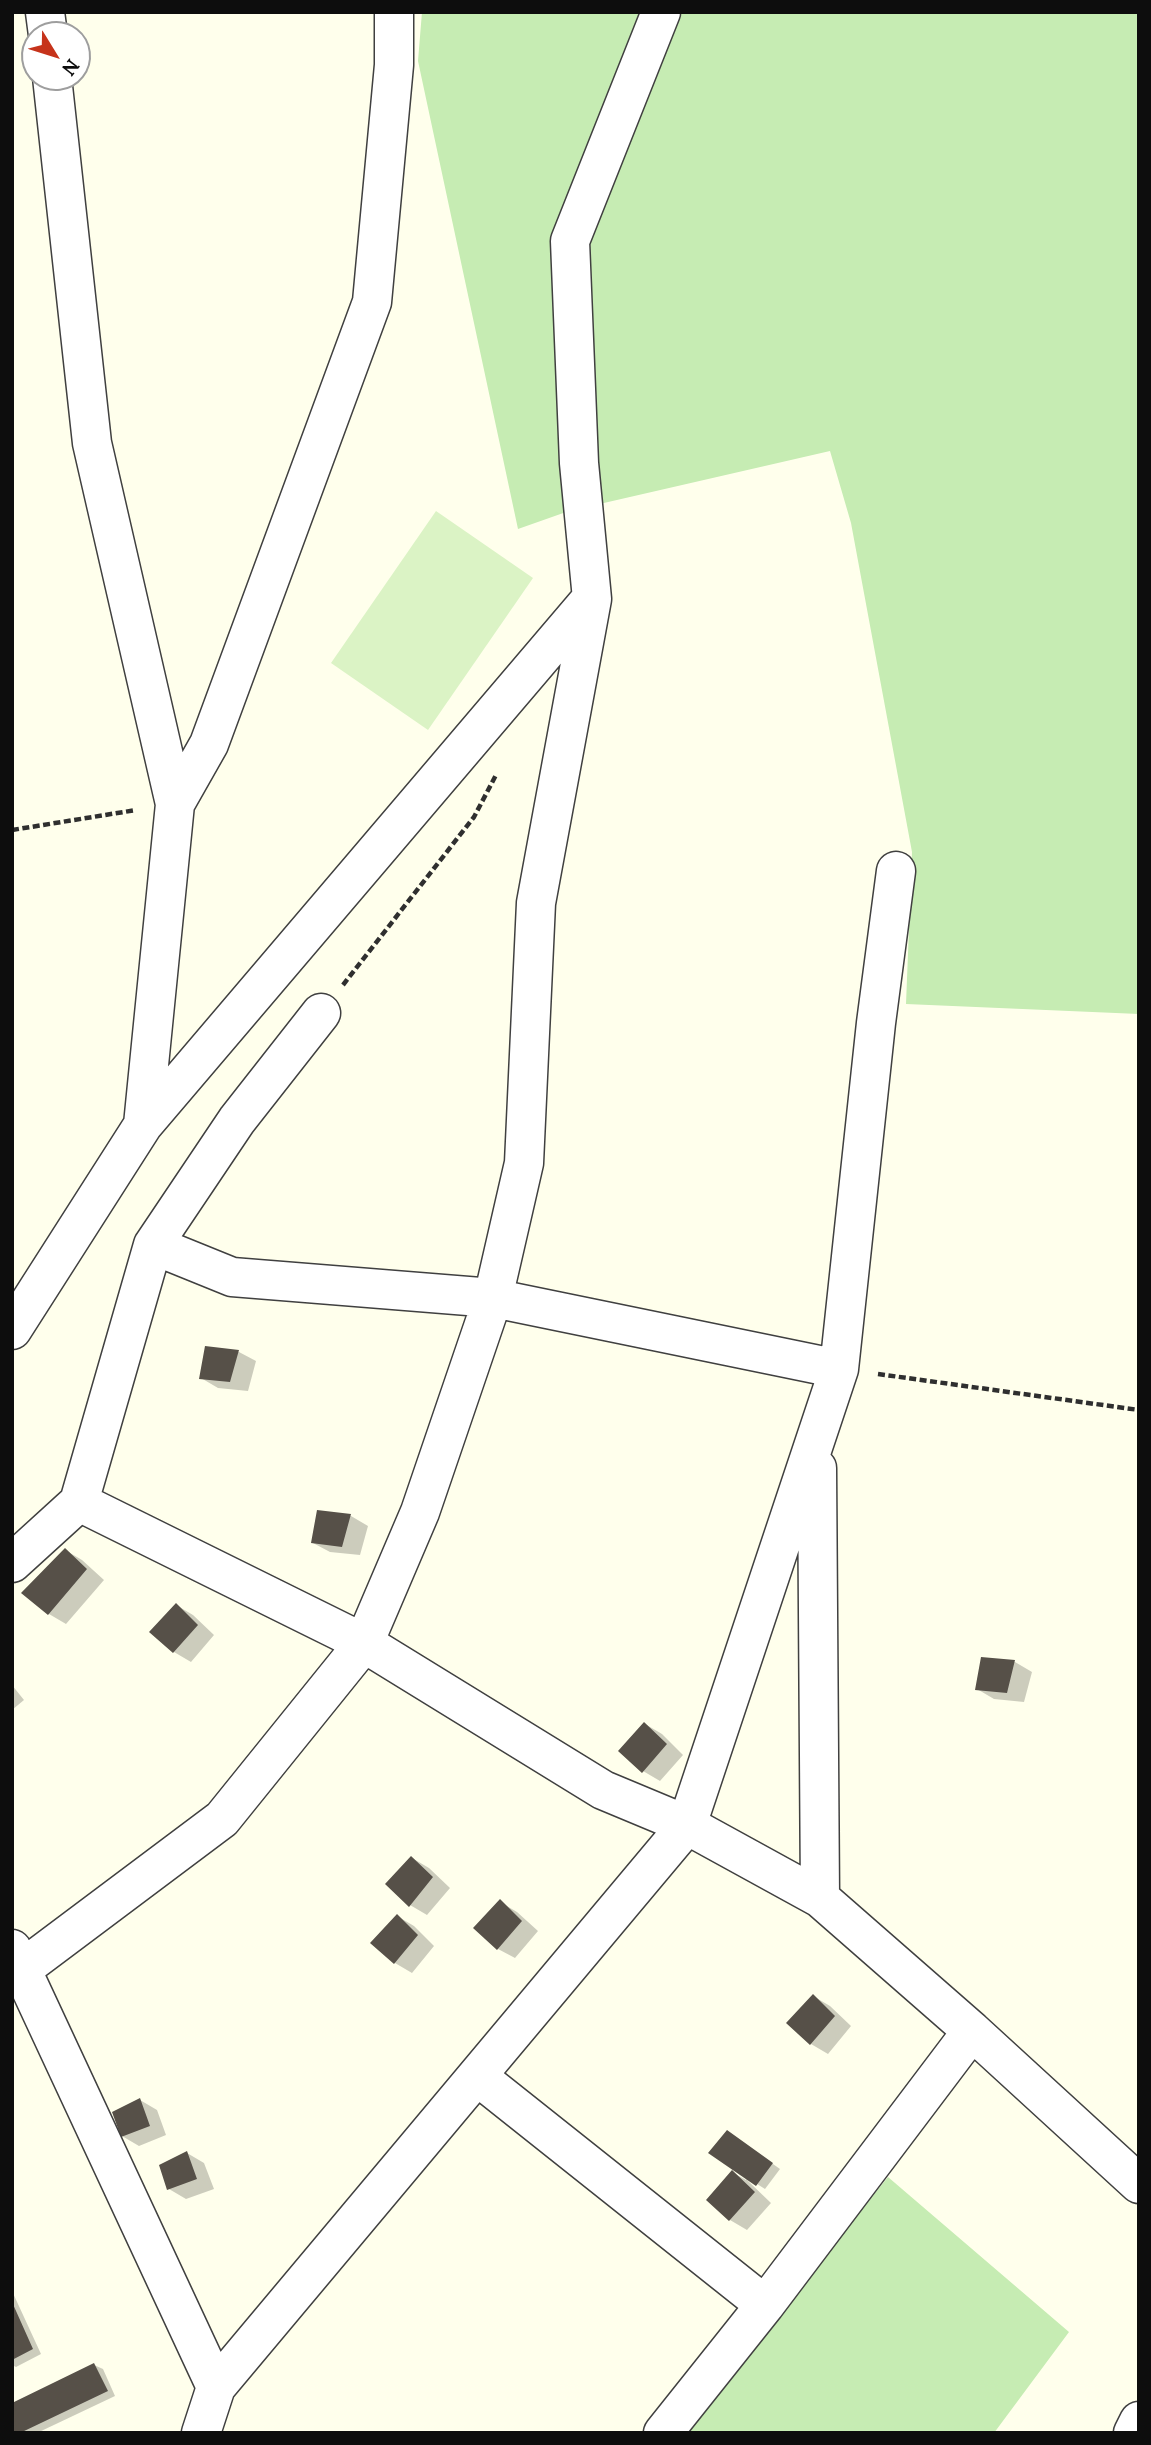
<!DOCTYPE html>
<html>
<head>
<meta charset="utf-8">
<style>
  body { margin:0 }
  #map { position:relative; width:1151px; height:2445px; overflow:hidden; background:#ffffec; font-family:Lora,serif }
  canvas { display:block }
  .frame { position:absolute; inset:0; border:14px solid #0d0d0d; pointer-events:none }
  .north { position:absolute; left:21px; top:21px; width:70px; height:70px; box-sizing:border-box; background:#fff; border:2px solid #9e9e9e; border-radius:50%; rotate:128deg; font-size:19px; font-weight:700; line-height:28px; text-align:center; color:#0d0d0d }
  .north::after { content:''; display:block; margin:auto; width:24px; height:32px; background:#c6331b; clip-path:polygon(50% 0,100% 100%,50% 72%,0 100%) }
</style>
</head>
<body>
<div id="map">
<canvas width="1151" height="2445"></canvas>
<div class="frame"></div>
<div class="north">N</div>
</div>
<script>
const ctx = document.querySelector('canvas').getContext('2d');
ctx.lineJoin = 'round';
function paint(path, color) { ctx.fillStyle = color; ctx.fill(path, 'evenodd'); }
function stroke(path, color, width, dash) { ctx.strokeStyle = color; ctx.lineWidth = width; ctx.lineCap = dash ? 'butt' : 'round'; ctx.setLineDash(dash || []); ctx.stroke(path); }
paint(new Path2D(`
  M422 12H1139V1014L906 1004 912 852 851 523 830 451 569 511 518 529 418 61Z
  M888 2177 1069 2332 994 2433H681Z`), '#c6ecb3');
paint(new Path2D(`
  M436 511 533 578 428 730 331 663Z`), '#dbf3c5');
paint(new Path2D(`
  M206 1348 239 1352 256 1361 248 1391 218 1388 201 1378Z
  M318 1512 351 1516 368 1526 360 1555 330 1552 313 1543Z
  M65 1550 82 1560 104 1580 66 1624 49 1614 24 1593Z
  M176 1605 193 1615 214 1635 191 1662 174 1652Z
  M982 1659 1015 1662 1032 1672 1024 1702 994 1699 977 1689Z
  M12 1685 24 1700 12 1710Z
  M645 1724 662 1734 683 1755 660 1781 643 1771Z
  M412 1858 429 1868 450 1888 427 1915 410 1905Z
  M500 1902 517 1912 538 1931 515 1958 498 1949Z
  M397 1916 414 1926 434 1946 412 1973 395 1963 372 1942Z
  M813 1996 830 2006 851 2026 828 2054 811 2044Z
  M140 2100 157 2110 166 2135 139 2146 122 2136Z
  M735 2137 780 2169 765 2189 749 2179 747 2180 771 2203 747 2230 730 2220 708 2199 732 2172 746 2180 748 2178Z
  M187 2153 204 2163 214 2189 186 2199 169 2189Z
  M12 2291 41 2354 16 2367 12 2365Z
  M94 2365 103 2369 115 2396 37 2433H12Z`), '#0003');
paint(new Path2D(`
  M205 1346 239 1350 230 1382 199 1379Z
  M317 1510 351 1514 342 1547 311 1543Z
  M65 1548 87 1569 48 1615 21 1593Z
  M176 1603 198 1625 173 1653 149 1632Z
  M981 1657 1015 1660 1007 1693 975 1690Z
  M644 1722 667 1744 642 1773 618 1751Z
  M411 1856 433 1877 409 1907 385 1884Z
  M500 1899 522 1921 497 1950 473 1928Z
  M397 1914 418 1935 394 1964 370 1943Z
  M813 1994 835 2016 810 2045 786 2023Z
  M140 2098 150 2126 121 2137 112 2112Z
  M727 2130 773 2163 756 2186 708 2153Z
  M187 2151 197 2179 167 2190 159 2165Z
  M732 2170 755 2192 729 2221 706 2200Z
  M12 2302 33 2349 12 2360Z
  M94 2363 108 2391 20 2433H12V2403Z`), '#565048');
const minor = new Path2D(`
  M45 12 48 35
  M52 77 92 443 175 804 143 1125
  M175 804 209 744 372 302 394 65V12
  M153 1245 232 1277 493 1298 839 1369
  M12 1330 143 1125 590 600
  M817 1468 820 1898
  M79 1502 364 1643 603 1790 687 1825 820 1898 972 2031 1139 2184
  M12 1563 79 1502 153 1245 237 1120 321 1013
  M12 1949 216 2387
  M12 1973 22 1969 222 1819 364 1643 420 1512 493 1298 524 1163 536 903 592 599 579 463 570 241 661 12
  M477 2076 765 2305
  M201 2433 216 2387 687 1825 839 1369 876 1023 896 871
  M663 2433 765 2305 972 2031
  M1133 2433 1139 2421`);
stroke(minor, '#404040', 41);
stroke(new Path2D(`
  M12 830 136 810
  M343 985 474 817 496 775
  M878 1374 1139 1410`), '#2f2f2f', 4.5, [7, 3.5]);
stroke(minor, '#fff', 38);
</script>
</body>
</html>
